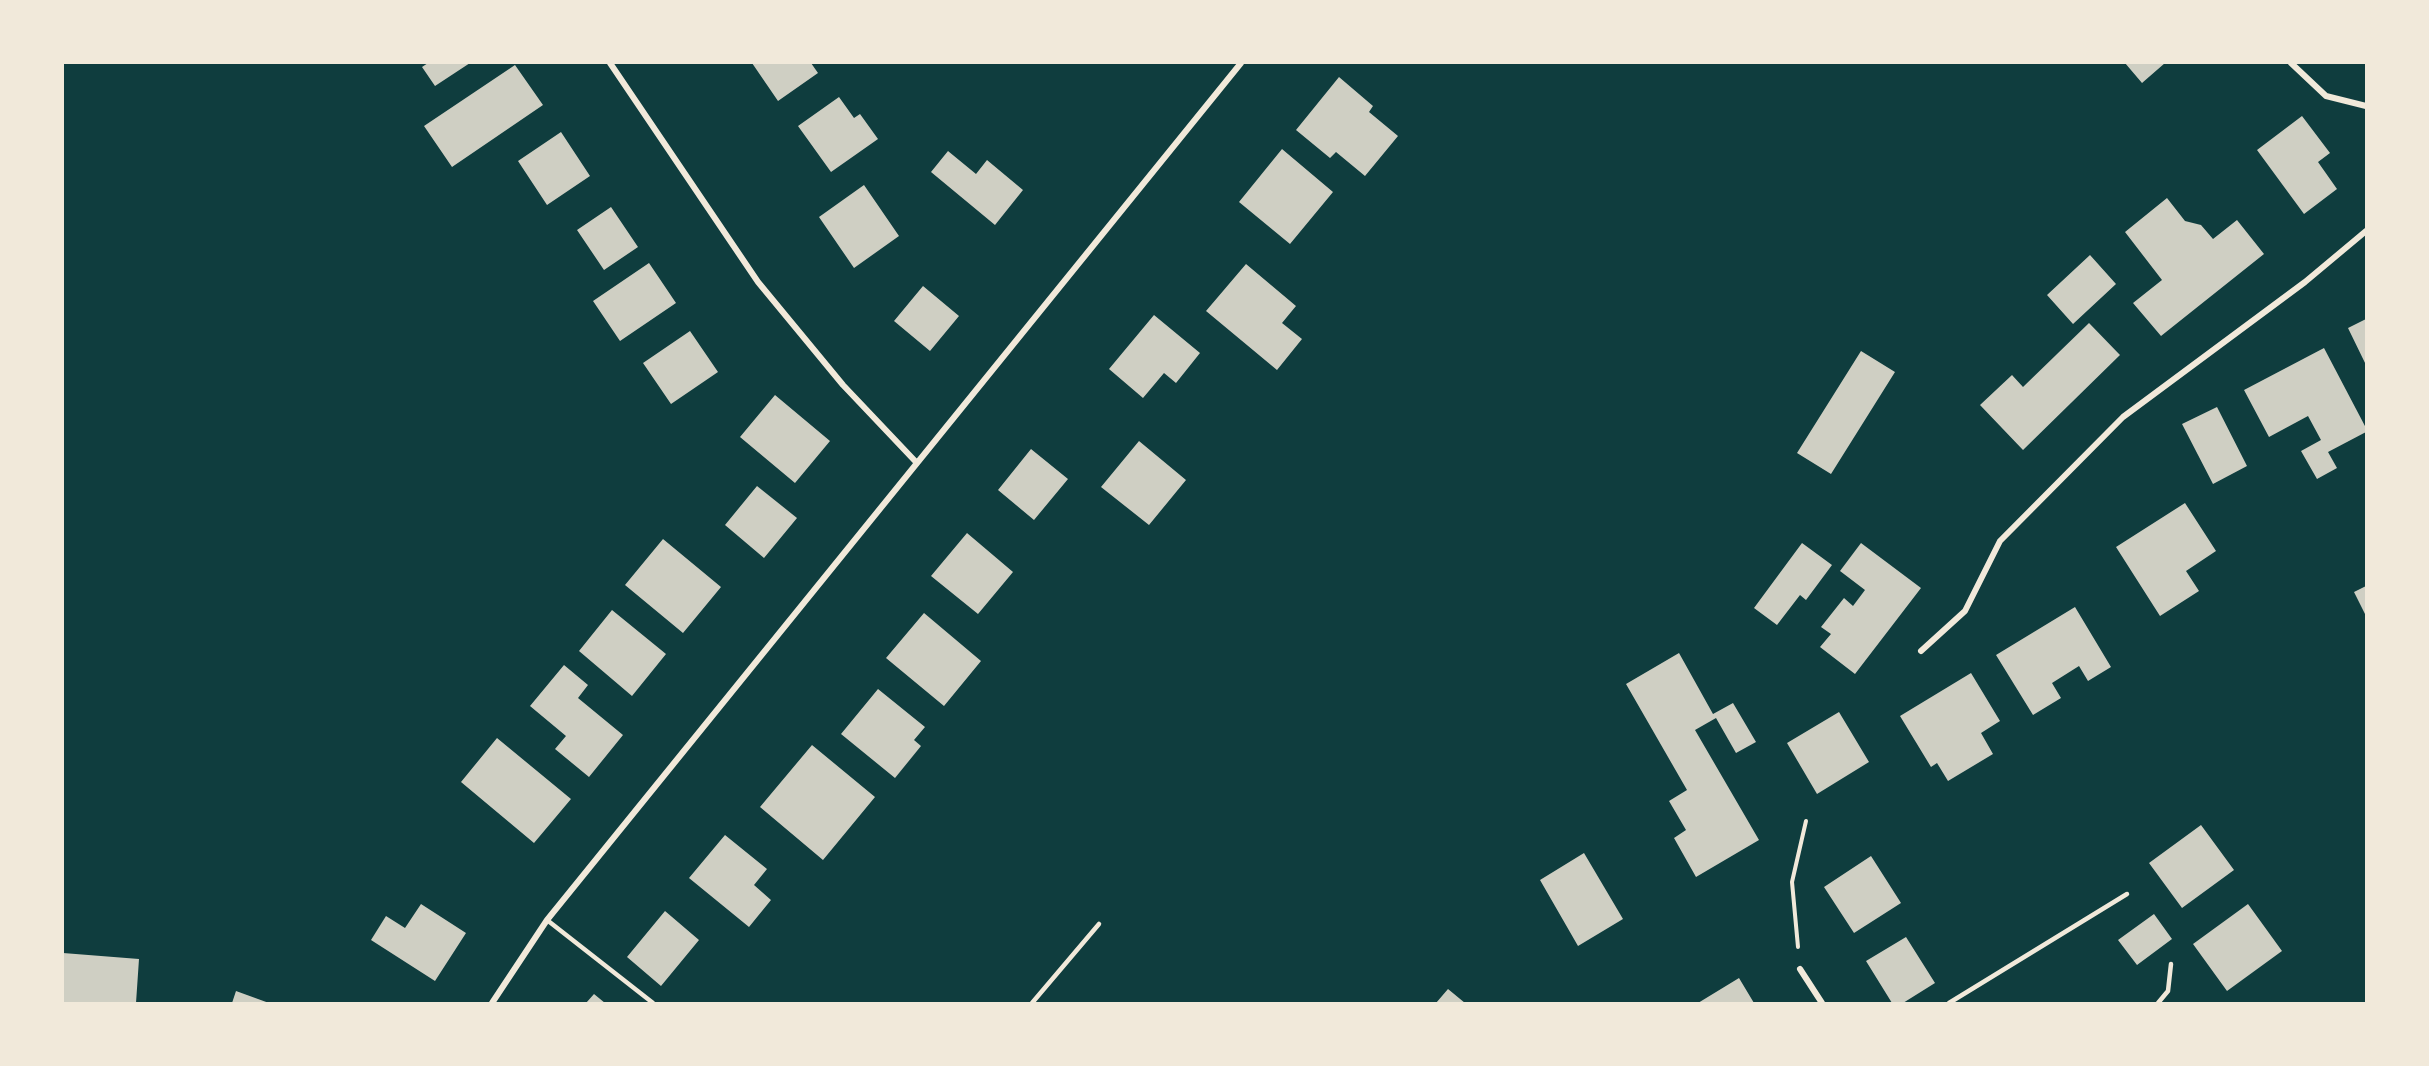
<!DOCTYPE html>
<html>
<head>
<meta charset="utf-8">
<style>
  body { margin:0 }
  #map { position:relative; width:2429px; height:1066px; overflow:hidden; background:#0f3d3e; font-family:Signika,sans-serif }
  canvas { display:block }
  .frame { position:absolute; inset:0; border:64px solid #f1e9da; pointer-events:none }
</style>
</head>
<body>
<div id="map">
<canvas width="2429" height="1066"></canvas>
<div class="frame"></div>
</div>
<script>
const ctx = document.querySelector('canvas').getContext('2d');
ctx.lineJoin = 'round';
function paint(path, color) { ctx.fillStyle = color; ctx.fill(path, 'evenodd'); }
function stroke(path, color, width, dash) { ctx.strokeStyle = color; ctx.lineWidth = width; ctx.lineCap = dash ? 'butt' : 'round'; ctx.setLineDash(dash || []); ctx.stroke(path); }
paint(new Path2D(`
  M428 63H470L435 86 422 67Z
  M752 63H811L818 73 778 101Z
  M2125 63H2165L2142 83Z
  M515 65 543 105 452 167 424 126Z
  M1339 77 1373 106 1369 112 1398 136 1365 176 1336 152 1330 158 1296 130Z
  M839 97 854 118 860 114 878 139 831 172 798 126Z
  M2302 116 2330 153 2318 162 2337 189 2304 214 2257 150Z
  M561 132 590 176 547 205 518 161Z
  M1282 149 1333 192 1290 244 1239 202Z
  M948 151 976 174 987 160 1023 190 995 225 931 172Z
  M864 185 899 236 854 268 819 217Z
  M2167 198 2185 221 2201 225 2213 239 2237 220 2264 254 2161 336 2133 303 2162 280 2125 232Z
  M611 207 638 247 604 270 577 230Z
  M2090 255 2116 284 2073 324 2047 295Z
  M649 263 676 303 620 341 593 301Z
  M1246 264 1296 306 1282 323 1302 339 1277 370 1206 311Z
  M923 286 959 316 930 351 894 321Z
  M1154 315 1200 353 1176 383 1164 373 1143 398 1109 369Z
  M2366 319V365L2348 328Z
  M2089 323 2120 355 2023 450 1980 405 2012 375 2023 387Z
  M690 331 718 372 671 404 643 363Z
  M2324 348 2366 428V432L2328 452 2337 468 2317 479 2301 451 2321 440 2308 416 2269 437 2244 390Z
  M1861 351 1895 372 1831 474 1797 453Z
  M775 395 830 441 795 483 740 437Z
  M2217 407 2247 466 2213 484 2182 424Z
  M1139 441 1186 480 1149 525 1101 487Z
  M1031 449 1068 479 1034 520 998 490Z
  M757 486 797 518 764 558 725 525Z
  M2185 503 2216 551 2186 571 2199 591 2160 616 2116 547Z
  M967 533 1013 572 978 614 931 576Z
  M663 539 721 587 683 633 625 585Z
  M1802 543 1832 565 1806 600 1800 595 1777 625 1754 608Z
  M1861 543 1921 588 1855 674 1820 647 1831 634 1821 627 1844 598 1853 606 1865 590 1840 571Z
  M2366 586V616L2354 592Z
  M2075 607 2111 667 2088 681 2079 666 2052 683 2061 698 2033 715 1996 655Z
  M612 610 666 654 632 696 579 651Z
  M924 613 981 661 944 706 886 658Z
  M1679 653 1713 714 1733 703 1756 742 1736 753 1716 718 1695 730 1759 840 1696 877 1674 838 1686 830 1669 801 1687 790 1626 684Z
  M564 665 588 685 578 698 623 735 589 777 555 749 566 736 530 706Z
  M1971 673 2000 721 1981 733 1993 754 1948 781 1937 763 1931 767 1900 716Z
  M878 689 925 727 914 740 921 746 895 778 841 734Z
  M1839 712 1869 762 1817 794 1787 743Z
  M497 738 571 799 534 843 461 782Z
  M812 745 875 797 823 860 760 807Z
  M2201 825 2234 870 2182 908 2149 863Z
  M725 835 767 869 754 885 771 900 749 927 689 878Z
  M1584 853 1623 919 1578 946 1540 880Z
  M1871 856 1901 903 1854 933 1824 887Z
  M421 904 466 933 435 981 371 940 386 916 405 928Z
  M2248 904 2282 951 2227 991 2193 944Z
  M665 911 699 940 661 986 627 957Z
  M2154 914 2172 939 2137 965 2118 940Z
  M1906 937 1935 983 1903 1003H1892L1866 961Z
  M63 953 139 959 136 1003H63Z
  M1739 978 1754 1003H1698Z
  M1448 989 1465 1003H1436Z
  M236 991 269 1003H232Z
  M594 994 605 1003H586Z`), '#cfcfc3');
stroke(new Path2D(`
  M1798 947 1792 882 1806 821`), '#f1e9da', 4);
stroke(new Path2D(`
  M547 920 653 1003
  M1032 1003 1099 924
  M1949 1003 2127 894
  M2158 1003 2168 991 2171 964`), '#f1e9da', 4.5);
stroke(new Path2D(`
  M610 63 758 282 843 385 916 462
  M2291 63 2326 96 2366 106
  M1921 651 1965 611 2000 541 2123 417 2305 282 2366 231
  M1800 969 1822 1003
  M492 1003 547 920 1241 63`), '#f1e9da', 6);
</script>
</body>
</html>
